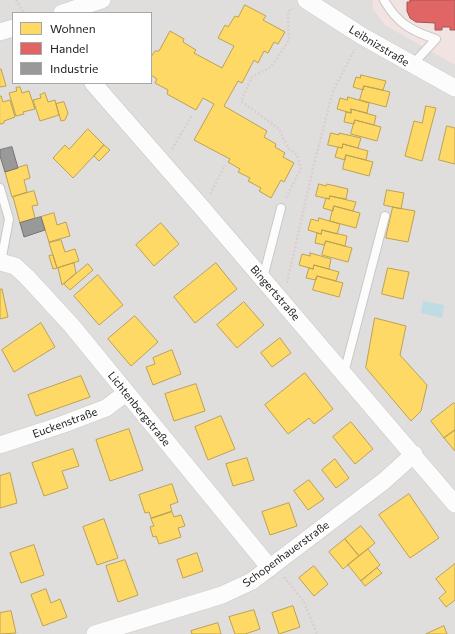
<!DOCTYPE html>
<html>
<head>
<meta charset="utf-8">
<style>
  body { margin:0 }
  #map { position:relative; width:455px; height:634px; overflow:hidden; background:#f0eeeb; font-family:Commissioner,sans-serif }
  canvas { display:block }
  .legend { position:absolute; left:12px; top:12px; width:140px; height:72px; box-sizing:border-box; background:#fff; border:1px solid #a7a7a7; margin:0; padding:5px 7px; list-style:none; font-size:12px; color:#222 }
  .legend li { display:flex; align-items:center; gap:8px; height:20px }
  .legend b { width:20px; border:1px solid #a7a7a7 }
</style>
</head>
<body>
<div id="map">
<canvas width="455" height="634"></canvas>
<ul class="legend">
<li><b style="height:11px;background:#ffd966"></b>Wohnen</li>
<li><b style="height:11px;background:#e06666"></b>Handel</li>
<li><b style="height:11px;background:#999"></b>Industrie</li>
</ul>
</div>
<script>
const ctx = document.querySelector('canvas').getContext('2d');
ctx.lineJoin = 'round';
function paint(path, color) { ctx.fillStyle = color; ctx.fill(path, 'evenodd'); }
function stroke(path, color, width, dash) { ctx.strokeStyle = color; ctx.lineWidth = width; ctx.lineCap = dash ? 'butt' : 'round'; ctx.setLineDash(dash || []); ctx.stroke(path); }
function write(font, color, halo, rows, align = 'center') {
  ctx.font = font + ' Commissioner,sans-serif'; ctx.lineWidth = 4; ctx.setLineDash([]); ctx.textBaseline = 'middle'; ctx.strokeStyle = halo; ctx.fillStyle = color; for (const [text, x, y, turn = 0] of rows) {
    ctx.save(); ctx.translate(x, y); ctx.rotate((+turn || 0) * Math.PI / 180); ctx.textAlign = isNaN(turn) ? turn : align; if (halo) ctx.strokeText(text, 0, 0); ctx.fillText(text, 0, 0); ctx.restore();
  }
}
paint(new Path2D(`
  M0 0H455V634H0ZM13 13H151V83H13Z`), '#dfdedc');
paint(new Path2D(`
  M373 0H455V65L385 25 373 9Z`), '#f1e3e1');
paint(new Path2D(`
  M423 301 444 305 442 318 421 313Z`), '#bfdbe3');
const homes = new Path2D(`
  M245 5 266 16 263 20 285 32 278 44 274 42 268 53 264 51 258 63 254 60 242 83 238 81 224 106 267 131 264 137 276 144 275 147 285 153 283 157 294 163 284 182 281 180 271 198 259 191 261 188 248 181 250 178 238 172 240 169 228 162 230 159 194 140 214 104 203 98 196 110 167 94 168 90 155 83 157 79 151 75V57L155 51H159L170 31 184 39 183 42 196 50 194 53 222 68 234 46 218 38 225 25 228 27 235 16 238 17Z
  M0 69H1L6 86 0 87Z
  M361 75 386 81 383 90 364 86 363 90 353 87 356 77 360 78Z
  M364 86 390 92 386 107 360 100Z
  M20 87 22 93 29 91 35 109 23 112 24 114 16 116 9 93 17 91 16 88Z
  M45 93 48 102 55 100 59 115 40 121 33 100 41 98 40 95Z
  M0 96H1L3 102 10 100 15 117 4 121V123L0 124Z
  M348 97 369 103 367 113 351 109V113L337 109 340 98 347 100Z
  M64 102 68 113 65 120 61 121 56 104Z
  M426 106 436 108 422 161 405 156 414 121 422 123Z
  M351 109 376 116 374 125 355 120 354 124 344 122 346 112 351 113Z
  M355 120 381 127 377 141 351 134Z
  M447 126 455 128V164L439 160Z
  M88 129 104 145 73 178 53 158 65 145 69 149Z
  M331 133 339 135V133L361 138 358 148 343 144 342 148 328 145Z
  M343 144 368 151 366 160 346 155 345 160 335 157 338 147 342 148Z
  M104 145 110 150 99 161 94 156Z
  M346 155 373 162 369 176 343 169Z
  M27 165 30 178 24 180 27 192 12 197 5 172Z
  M319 184 326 186 327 184 348 189 346 199 330 196 329 199 316 196Z
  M387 190 404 193 401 209 384 205Z
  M34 191 38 205 32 206 35 218 20 223 13 197Z
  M330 196 356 202 353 211 334 206 333 211 323 208 326 198 329 199Z
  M334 206 360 213 356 228 330 221Z
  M393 207 415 211 408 242 386 238Z
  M54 213 57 225 66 222 70 236 49 242 41 217Z
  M319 218 340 224 337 234 322 230 321 234 308 230 311 219 318 221Z
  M161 223 179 244 154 266 136 245Z
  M322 230 347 236 345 246 326 241 324 245 315 243 317 233 321 234Z
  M61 240 65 252 75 249 79 261 57 268 49 243Z
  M326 241 352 248 348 262 322 255Z
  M310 253 331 259 329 269 314 265 313 269 299 265 302 254 310 256Z
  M53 255 57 268 53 269 49 256Z
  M74 263 76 273 62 285 58 268Z
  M216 263 237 289 195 323 174 297Z
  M88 264 93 270 70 290 64 284Z
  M314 265 339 272 336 281 317 276 316 280 306 278 309 268 313 269Z
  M388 268 409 272 403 299 382 294Z
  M98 275 123 305 99 325 74 296Z
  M317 276 343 283 339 297 313 290Z
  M2 289 8 317 0 319V290Z
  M244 302 264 325 237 348 217 325Z
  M135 316 158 342 131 366 108 339Z
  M375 318 406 326 400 355 427 385 421 411 411 421 366 368Z
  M41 323 55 347 14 372 2 350Z
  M280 338 291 353 272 367 261 353Z
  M172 350 181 374 153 385 146 367 155 364 153 358Z
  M305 373 333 409 314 424 309 418 288 434 265 405Z
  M81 376 90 397 36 416 28 395Z
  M196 384 205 411 174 421 165 394Z
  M454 403 455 404V430L444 438 431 421Z
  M221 416 235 449 208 460 195 427Z
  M351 422 373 449 355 464 333 437Z
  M129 429 143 470 110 481 96 440Z
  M455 430V451L444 438Z
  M73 449 79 466 62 471 68 488 44 496 32 463Z
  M247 458 254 480 233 486 226 464Z
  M335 459 349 478 336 488 322 470Z
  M10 473 17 503 0 508V476Z
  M309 480 324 499 308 510 294 491Z
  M172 484 178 502 170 505 172 511 151 518 149 512 145 513 139 495Z
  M409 494 439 538 410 558 379 515Z
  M289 503 297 526 270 535 262 512Z
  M172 512 174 517 181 515 185 526 178 528 181 537 159 544 156 536 153 537 150 527 154 526 151 519Z
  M104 519 118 558 97 565 83 527Z
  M361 526 375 543 359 556 345 539Z
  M345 539 359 556 343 569 329 552Z
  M34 545 44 575 21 583 10 553Z
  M368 549 380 565 361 581 348 565Z
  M197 553 203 571 183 578 177 560Z
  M125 560 138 595 118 602 106 566Z
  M455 564V600L446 607 439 598 446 592 436 579Z
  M314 566 328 584 314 596 299 578Z
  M377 568 382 573 365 586 361 581Z
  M46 589 51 603 60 599 67 617 43 626 31 595Z
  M293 606 300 627 279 634 272 613Z
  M254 610 260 629 245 634H235L229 617Z
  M11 611 16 633 0 634V613Z
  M218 623 221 634H192L191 631Z
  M444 626 447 634H426Z`);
paint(homes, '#ffd966');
stroke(homes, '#bda252', 1);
const shops = new Path2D(`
  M410 0H455V30H450V27H442V30H435V23L416 22 410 18 407 11V2H410Z`);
paint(shops, '#e06666');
stroke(shops, '#a75252', 1);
const industry = new Path2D(`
  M12 147 18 168 5 172 0 156V150Z
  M41 217 45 230 24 237 20 223Z`);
paint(industry, '#999');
stroke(industry, '#757575', 1);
const service = new Path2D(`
  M384 0C397 23 411 31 436 39L412 65
  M0 188 9 219 1 262
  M263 278 281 208
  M344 373 385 216`);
const minor = new Path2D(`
  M306 0 362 36 455 88
  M62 13 102 0
  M0 32 13 28
  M93 83 203 209 455 504
  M0 262 15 266 27 277 72 326 270 568
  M0 445 61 425 106 408 126 393
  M95 634 222 595 252 581 384 481 414 454`);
stroke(service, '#c9c8c7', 10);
stroke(minor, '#c9c8c7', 18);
stroke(new Path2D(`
  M16 0 24 13
  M172 149 192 115
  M210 194 225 165
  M286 198 301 168 297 155 288 148 279 129 241 101 252 77 271 67 289 40 288 12 292 8
  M287 283 313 168 333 91 355 49
  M284 577 304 602 317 634`), '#dccecd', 2.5, [2, 2]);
stroke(service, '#fdfcfc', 8);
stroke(minor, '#fdfcfc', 17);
write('11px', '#222', '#fff', [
  ["Leibnizstraße",379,46,31],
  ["Bingertstraße",275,293,49],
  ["Lichtenbergstraße",139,409,51],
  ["Euckenstraße",65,423,-20],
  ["Schopenhauerstraße",286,554,-36]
]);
</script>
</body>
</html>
